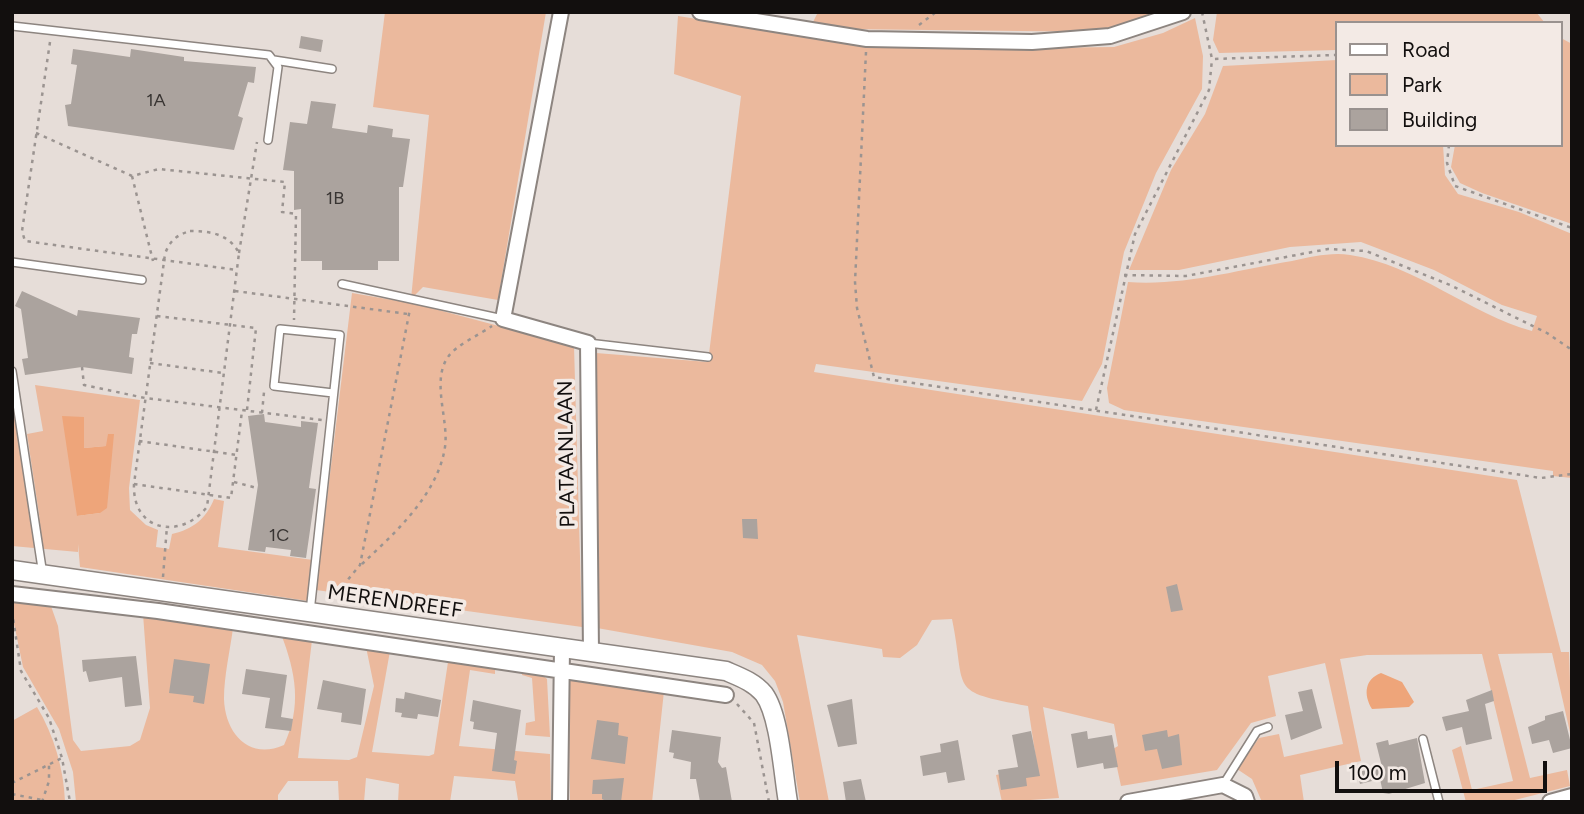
<!DOCTYPE html>
<html>
<head>
<meta charset="utf-8">
<style>
  body { margin:0 }
  #map { position:relative; width:1584px; height:814px; overflow:hidden; background:#e6ddd8; font-family:Figtree,sans-serif }
  canvas { display:block }
  .frame { position:absolute; inset:0; border:14px solid #120f0e; pointer-events:none }
  .legend { position:absolute; left:1335px; top:21px; width:228px; height:126px; box-sizing:border-box; background:#f3eae5; border:2px solid #99928f; margin:0; padding:9px 12px; list-style:none; font-size:21px; color:#120f0e }
  .legend li { display:flex; align-items:center; gap:14px; height:35px }
  .legend b { width:35px; border:2px solid #99928f }
  .scale { position:absolute; left:1335px; top:761px; width:212px; height:32px; box-sizing:border-box; border:4px solid #120f0e; border-top:0; padding-left:9px; font-size:21px; line-height:24px; white-space:nowrap; color:#120f0e; -webkit-text-stroke:5px #f3eae5; paint-order:stroke }
</style>
</head>
<body>
<div id="map">
<canvas width="1584" height="814"></canvas>
<div class="frame"></div>
<ul class="legend">
<li><b style="height:9px;background:#fff"></b>Road</li>
<li><b style="height:19px;background:#ebb99d"></b>Park</li>
<li><b style="height:19px;background:#aba39e"></b>Building</li>
</ul>
<div class="scale">100 m</div>
</div>
<script>
const ctx = document.querySelector('canvas').getContext('2d');
ctx.lineJoin = 'round';
function paint(path, color) { ctx.fillStyle = color; ctx.fill(path, 'evenodd'); }
function stroke(path, color, width, dash) { ctx.strokeStyle = color; ctx.lineWidth = width; ctx.lineCap = dash ? 'butt' : 'round'; ctx.setLineDash(dash || []); ctx.stroke(path); }
function write(font, color, halo, rows, align = 'center') {
  ctx.font = font + ' Figtree,sans-serif'; ctx.lineWidth = 7; ctx.setLineDash([]); ctx.textBaseline = 'middle'; ctx.strokeStyle = halo; ctx.fillStyle = color; for (const [text, x, y, turn = 0] of rows) {
    ctx.save(); ctx.translate(x, y); ctx.rotate((+turn || 0) * Math.PI / 180); ctx.textAlign = isNaN(turn) ? turn : align; if (halo) ctx.strokeText(text, 0, 0); ctx.fillText(text, 0, 0); ctx.restore();
  }
}
paint(new Path2D(`
  M385 12H546L498 300 423 287 411 299 429 115 373 107Z
  M818 12H1175L1109 32 842 29 812 24Z
  M1217 12H1536L1545 23H1337V50L1219 53 1213 40Z
  M678 16 855 44 956 49 1114 47 1163 33 1195 18 1203 56 1202 89 1156 173 1124 252 1102 364 1082 401 816 364 814 372 1517 480 1561 652H1569L1572 741 1552 653 1498 654 1530 778 1567 770 1570 786 1507 802H1466L1452 750 1461 746 1472 790 1513 781 1482 654 1367 655 1340 659 1361 761 1300 775 1304 802H1262L1252 779 1237 769 1259 738 1279 734 1284 757 1343 744 1325 663 1268 676 1276 716 1251 723 1217 770 1121 786 1113 749 1118 746 1114 724 1043 707 1059 798 1002 802 996 775 1037 766 1028 706C946 691 967 692 952 619L932 620 917 645 900 658 883 657 882 649 797 635 829 802H800L783 702 775 681 762 665 732 652 597 628 596 353 708 362 741 96 674 74Z
  M1561 38 1572 44V224L1482 193 1460 183 1451 167 1455 145H1561Z
  M1337 60V145H1443L1445 175 1458 194 1519 212 1572 234V478L1553 476V471L1124 410 1109 403 1107 388 1128 282C1184 286 1237 270 1292 261 1311 257 1331 252 1350 255 1417 265 1469 314 1532 331L1537 316 1502 305 1434 270 1361 242 1290 247 1179 270H1129L1171 170 1205 114 1223 66Z
  M352 293 416 304 574 346 582 627 316 590Z
  M35 385 140 400 129 488 130 510 146 525 158 530 156 547 169 549 172 534C193 529 206 519 214 499L224 501 218 547 313 560 308 601 80 567 78 544V552L12 546V396L40 521 27 434 43 431ZM106 446 100 513 77 516 84 448Z
  M12 588 46 592 58 626 73 740 81 751 130 746 140 740 150 708 143 614 233 628C230 651 224 676 224 699 225 733 249 761 284 745 302 706 296 673 281 634L312 640 298 758 349 760 357 757 374 686 366 647 390 651 372 752 429 756 434 754 448 662 495 667V674L470 670 459 746 550 754 551 802 518 800 515 781 454 776 450 802H398L399 784 366 778 364 802H339L338 781H288L278 795V802H76L73 772 59 729 23 667 12 614Z
  M522 671 540 673 547 679 550 737 525 735 526 723 535 721 532 678 522 675Z
  M568 674 665 682 652 802H570Z
  M37 707C54 735 64 770 65 802H12V721Z`), '#ebb99d');
paint(new Path2D(`
  M62 416 84 417V448L106 446 108 434H114L107 508 100 513 77 516Z
  M1381 673 1402 682 1414 702 1409 707 1372 709C1363 694 1365 679 1381 673Z`), '#eea57a');
paint(new Path2D(`
  M301 36 323 40 321 52 299 48Z
  M73 49 130 57 131 49 184 57V61L256 67 254 83 248 82 238 116 243 118 234 150 68 126 65 105 71 104 77 65 71 64Z
  M311 101 336 104 332 128 367 133 368 125 393 129 392 137 410 139 403 187H399V261H378V270H322V261H301V209L294 210V171L283 170 290 122 307 124Z
  M22 291 77 316 78 310 140 318 137 334H132L129 357 134 358 132 374 82 367 25 375 22 359 28 358 21 309 15 306Z
  M264 414 265 422 301 427V421L318 423 309 488 316 489 306 558 290 556 291 550 266 547 265 552 248 550 258 485 248 416Z
  M742 519H757L758 539 743 538Z
  M1177 584 1183 610 1171 612 1166 587Z
  M136 656 142 705 125 707 122 677 89 682 86 671 83 672 82 660Z
  M174 659 210 664 204 704 193 702 194 696 169 693Z
  M246 669 287 675 281 717 293 719 291 731 265 728 270 698 242 694Z
  M323 680 366 689 361 725 341 722 342 713 317 709Z
  M1312 689 1322 728 1291 740 1285 715 1303 711 1298 692Z
  M1492 690 1494 701 1485 704 1492 739 1466 745 1462 727 1446 731 1442 717 1469 711 1466 700Z
  M405 692 441 700 438 717 418 714 417 719 401 717 402 713 395 712 396 698 404 699Z
  M852 699 857 744 838 747 827 705Z
  M473 700 521 710 514 760 517 761 515 774 492 771 497 733 473 729 474 722 470 721Z
  M1563 711 1572 748 1553 753 1549 740 1532 744 1528 727 1545 720V716Z
  M597 720 619 723 618 735 628 737 625 764 591 759Z
  M672 730 721 737 718 762 722 768 726 767 732 802H700L696 779H690L691 762 673 758 674 753 669 752Z
  M1167 730 1168 737 1179 734 1182 765 1162 769 1157 749 1145 751 1142 735Z
  M1031 731 1040 776 1026 778 1027 786 1001 790 998 770 1018 767 1012 735Z
  M1087 731 1088 739 1112 735 1118 767 1104 769 1103 763 1077 768 1071 734Z
  M1417 738 1425 783 1389 794 1383 793 1380 779 1360 784 1357 772 1382 767 1376 743 1388 740 1389 745Z
  M958 740 965 780 948 783 946 772 923 776 920 756 941 752 940 744Z
  M624 778 621 802H608L602 799V794H592L593 780Z
  M861 779 866 802H846L843 782Z`), '#aba39e');
const service = new Path2D(`
  M12 26 269 55 278 67 268 140
  M274 60 332 69
  M12 262 142 280
  M342 284 503 319
  M588 343 708 357
  M12 371 43 575
  M310 612 340 335 280 329 274 386 333 393
  M1423 739 1439 802
  M1223 785 1257 731 1268 727`);
const minor = new Path2D(`
  M561 12 503 319 588 343 591 653
  M700 12 867 39 1032 42 1110 36 1183 12
  M12 594 158 611 726 695
  M560 802 562 649
  M1128 802 1223 785 1245 796 1247 802
  M1550 802 1572 796`);
const tertiary = new Path2D(`
  M12 570 726 671C740 677 754 682 764 694 780 716 783 774 788 802`);
stroke(service, '#8d8580', 10);
stroke(minor, '#8d8580', 18);
stroke(tertiary, '#8d8580', 21);
stroke(new Path2D(`
  M1202 12 1212 59 1337 55
  M919 25 936 12
  M50 42 22 231 25 241 237 270
  M866 52 855 282 857 308 874 377 1541 478 1572 474
  M36 133 132 176 159 169 285 182 282 212 296 214 294 320
  M1449 145 1447 163 1455 186 1572 228
  M132 176 153 261
  M190 231C210 231 229 234 239 253L207 507C181 540 132 532 134 484L165 254C170 240 177 235 190 231Z
  M239 253 257 142
  M1124 275 1186 276 1328 249 1366 251 1450 285 1547 333 1572 350
  M235 291 408 314
  M157 316 256 328 247 410
  M150 363 223 373
  M82 367 84 385 145 398 322 420
  M1096 410 1135 234 1209 90 1212 59
  M262 413 264 392 267 390
  M139 441 237 455
  M234 482 257 488
  M134 484 231 498 242 411
  M362 564C395 533 438 494 445 447 449 420 431 381 448 357 456 345 479 335 492 326
  M163 577 167 526
  M332 599 360 565 410 309
  M12 611 21 671 49 718 62 758 70 802
  M737 704 754 723 769 802
  M12 783 62 758
  M12 794 42 800
  M42 802 49 781V765`), '#9b9491', 2.5, [3.5, 5]);
stroke(service, '#fff', 7);
stroke(minor, '#fff', 14);
stroke(tertiary, '#fff', 18);
write('18px', '#383432', null, [
  ["1A",156,101],
  ["1B",335,199],
  ["1C",279,536]
]);
write('21px', '#120f0e', '#f3eae5', [
  ["PLATAANLAAN",567,454,-91],
  ["MERENDREEF",395,602,8]
]);
</script>
</body>
</html>
